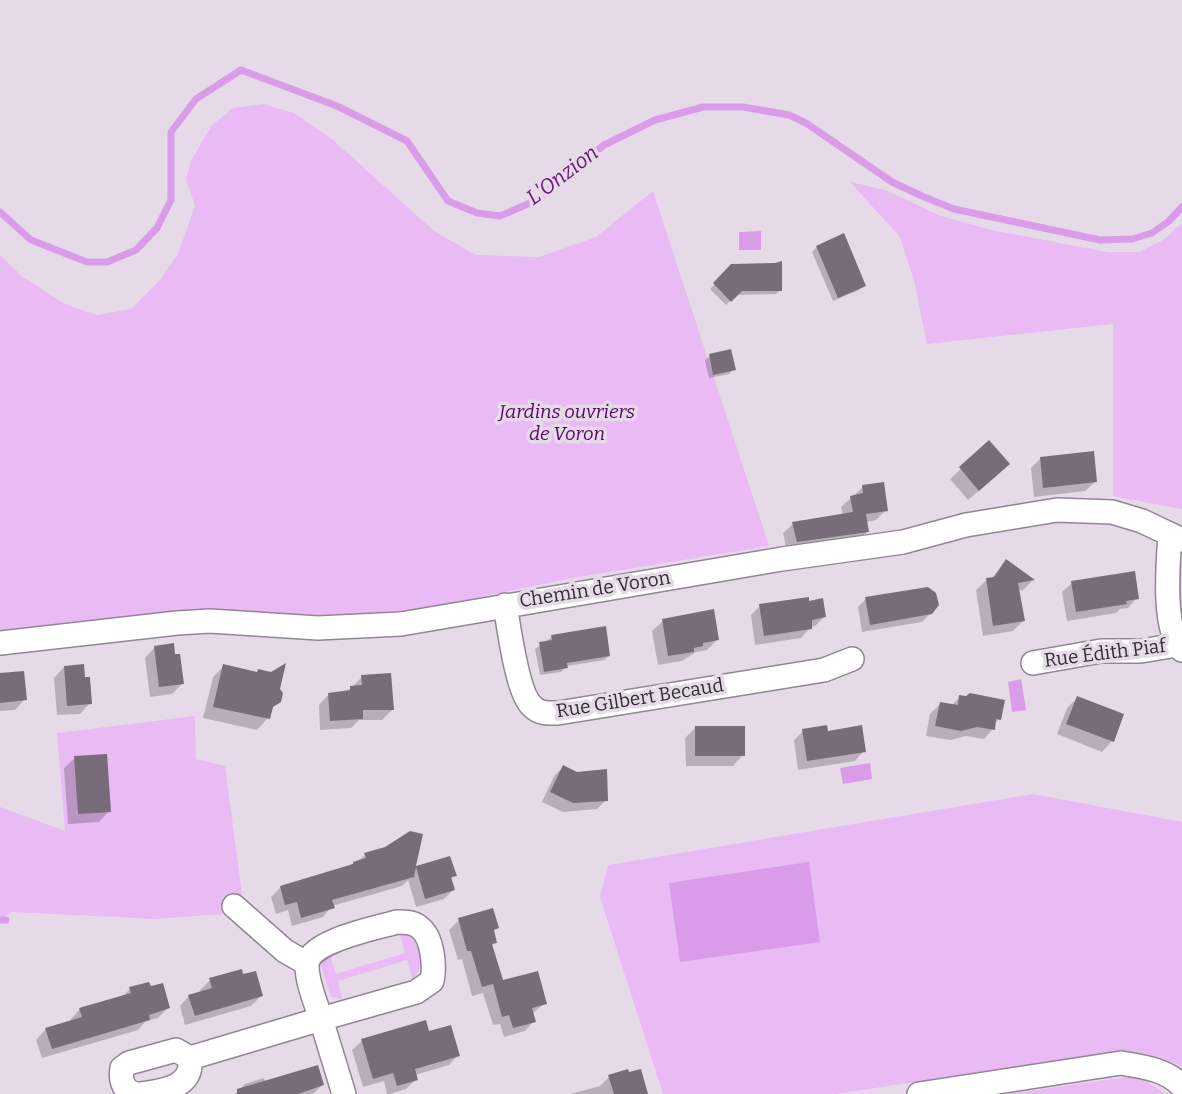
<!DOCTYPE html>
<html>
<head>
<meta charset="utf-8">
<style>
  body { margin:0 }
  canvas { display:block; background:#e6dae9 }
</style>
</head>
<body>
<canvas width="1182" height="1094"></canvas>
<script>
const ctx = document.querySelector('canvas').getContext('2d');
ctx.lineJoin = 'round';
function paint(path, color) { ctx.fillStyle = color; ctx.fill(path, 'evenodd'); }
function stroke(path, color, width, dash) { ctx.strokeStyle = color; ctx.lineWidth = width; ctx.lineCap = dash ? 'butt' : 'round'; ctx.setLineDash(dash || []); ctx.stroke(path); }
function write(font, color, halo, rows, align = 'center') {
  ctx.font = font + ' Bitter,serif'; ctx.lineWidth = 7; ctx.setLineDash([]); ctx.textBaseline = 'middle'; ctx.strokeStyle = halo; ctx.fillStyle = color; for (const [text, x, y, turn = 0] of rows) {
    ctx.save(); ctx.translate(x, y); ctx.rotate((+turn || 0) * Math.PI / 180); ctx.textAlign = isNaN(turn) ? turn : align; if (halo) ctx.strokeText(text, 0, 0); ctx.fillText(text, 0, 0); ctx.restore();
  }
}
paint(new Path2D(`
  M263 104 294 113 333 140 434 231 476 255 539 257 596 237 653 191 769 546 573 578 390 615 0 636V255L23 277 65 304 97 315 131 309 159 281 178 254 195 206 186 179 191 161 212 125 233 108Z
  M850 182 885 190 941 216 991 230 1108 252H1139L1163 240 1182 223V509L1113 496V324L927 344 914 280 900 237Z
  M195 716 196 759 225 766 242 894 222 914 155 919 12 912 0 919V807L65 831 57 733Z
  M1033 794 1182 822V1067C1160 1054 1141 1052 1115 1052L835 1094H663L600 897 608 865Z
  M406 934C420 940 428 970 412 978L407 960 338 981 342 999 331 997 321 966 324 959 330 955 336 974 405 953 400 935Z
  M1128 1077 1144 1080 1166 1094H1006Z`), '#e9baf4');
paint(new Path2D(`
  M761 231V250H739V232Z
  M1021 679 1026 710 1012 712 1008 682Z
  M870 763 872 779 843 784 840 768Z
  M809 862 820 942 680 962 669 883Z`), '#da9be9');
paint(new Path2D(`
  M817 247 864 285 859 290 833 301 812 252Z
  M732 266 781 290 776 294 736 295 726 305 710 289Z
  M710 356 734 369 729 374 709 378 705 360Z
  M989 443 998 474 968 500 950 479Z
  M1041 458 1095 482 1085 491 1034 497 1031 468Z
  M863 487 886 510 876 520 866 522 868 531 858 541 787 551 783 533 793 524 843 515 841 507Z
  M1006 562 1032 581 1023 590 1018 591 1023 621 1013 631 983 636 976 590 987 580 991 579Z
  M1072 583 1137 598 1128 608 1120 609 1116 613 1067 621 1062 592Z
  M866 599 931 613 922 622 862 632 858 607Z
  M808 603 824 617 815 626 811 627 801 638 755 645 751 615 760 606Z
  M663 621 717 640 707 650 696 652 682 661 658 665 652 631Z
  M552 637 609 656 604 660 567 666 561 672 540 675 535 649Z
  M155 647 182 684 172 694 150 697 145 658Z
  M224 666 278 689 279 701 270 710 268 718 257 730 203 718 213 677Z
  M64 667 90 703 80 714 57 715 54 678Z
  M0 675 25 699 15 710 0 711Z
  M362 677 392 710 382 720H359L351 728 320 730 319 705 329 694 346 693Z
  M960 697 999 719 994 724 993 729 984 739 966 736 951 740 926 736 930 714 940 704 951 706Z
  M1077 698 1122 715 1112 741 1102 752 1057 734 1067 708Z
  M695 728 743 755 733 766H686L685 738Z
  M803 731 826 733 864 751 855 761 798 770 794 740Z
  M75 758 109 811 99 822 68 824 64 768Z
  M563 767 606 800 597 809 563 812 542 802 554 776Z
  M365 855 414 868 449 858 455 875 450 880 453 890 444 899 416 907 408 880 402 886 332 906 323 917 292 926 288 910 276 914 271 897 281 887 350 867Z
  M459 920 497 927 492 932 495 942 491 947 501 982 545 1003 532 1014 534 1021 525 1031 504 1037 500 1024 493 1025 483 993 472 996 462 959 458 960 449 930Z
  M242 976 261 996 251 1006 185 1025 180 1006 189 996 201 993 200 990 210 980Z
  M130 989 168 1008 158 1018 146 1021 138 1030 42 1058 36 1040 46 1029 71 1022 70 1020 80 1009 122 997Z
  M428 1033 458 1055 449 1065 415 1075 416 1079 406 1089 390 1094H387L384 1081 363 1087 352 1050 362 1041Z
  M609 1077 646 1094H570L600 1086Z
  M264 1078 265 1083 322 1085 313 1094H235L245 1084Z`), '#0003');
stroke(new Path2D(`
  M0 212 31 240 87 262H107L136 250 157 228 171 200V132L196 99 241 70 337 106 407 141 448 201 477 213 500 216 535 201 604 145 655 120 703 107H743L789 115 806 123 892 182 924 197 954 209 1100 240 1132 239 1152 233 1169 221 1182 207
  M0 920H6`), '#da9be9', 7);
paint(new Path2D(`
  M844 233 866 286 838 298 816 246Z
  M782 261V291H742L731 302 713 283 731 264 775 263Z
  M731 349 736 370 713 375 709 354Z
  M989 440 1010 464 979 491 959 467Z
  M1094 451 1097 482 1043 488 1040 457Z
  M884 482 888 511 866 514 869 532 797 542 792 522 853 512 850 496 863 493 862 485Z
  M1006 559 1035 580 1018 583 1025 621 993 626 986 578 994 577Z
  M1135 571 1139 599 1126 601 1127 604 1076 612 1071 581Z
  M928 587 936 593 939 605 932 614 870 625 865 597Z
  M809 597V601L823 598 826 617 812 620V629L764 636 759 604Z
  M714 609 719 640 703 643V646L694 648V652L668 656 662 619Z
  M606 626 610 656 567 663 568 668 544 672 539 642 552 640 551 635Z
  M174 643 175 654H180L184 684 159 687 154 646Z
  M286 663 280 689 283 693 281 702 273 707 270 719 213 707 223 664 257 672 258 669 271 672Z
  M84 664 85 677H90L92 704 67 706 64 666Z
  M24 671 27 700 0 703V673Z
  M391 673 394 710H363V719L330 721 328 693 350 690V686L362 685 361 675Z
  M970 693 1005 700 1001 720 996 719 995 730 977 727 961 731 935 726 940 702 958 705 959 695 966 696Z
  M1077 696 1124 714 1114 742 1066 724Z
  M827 725 828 731 862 725 866 752 807 761 802 729Z
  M695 726H745V756H695Z
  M107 754 111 812 78 814 74 756Z
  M563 765 577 772 607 769 608 801 573 803 550 792Z
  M410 831 423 834 416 866 450 856 457 876 451 877 455 890 425 899 416 867 414 877 332 900 335 908 301 918 297 902 285 905 280 886 353 864V862L366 858 364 853 385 847Z
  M493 908 499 928 494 930 497 943 492 944 503 980 538 971 547 1004 532 1008 536 1022 513 1028 509 1015 502 1017 493 984 482 987 471 951H467L458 918Z
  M242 969 243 974 256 971 263 996 195 1016 188 995 212 988 209 978Z
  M149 982 151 986 163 983 170 1008 149 1015 150 1020 52 1049 45 1028 82 1017 79 1008 131 993 129 987Z
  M426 1020 429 1031 451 1025 460 1056 415 1069 418 1080 397 1086 393 1073 373 1079 361 1039Z
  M318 1065 324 1085 298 1094H237V1089Z
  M628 1069 629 1072 641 1069 648 1094H614L608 1075Z`), '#786c7a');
const minor = new Path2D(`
  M1170 535C1168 563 1162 629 1182 650
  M505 605C509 627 517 693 532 706 539 714 548 713 558 713L824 670 852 659
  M0 643 177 623 210 621 318 628 401 624 782 559 903 542 966 525 1057 510 1112 512 1142 521 1182 540
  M1033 663 1101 651H1141L1177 645
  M234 906 285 951 306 963
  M397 922C405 922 413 922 419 927 433 937 435 966 432 981L416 992 321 1019C316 1003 307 983 307 966 307 941 377 928 397 922Z
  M190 1058 321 1019 344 1094
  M137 1094C123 1092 120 1080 122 1068L129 1063 176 1050 190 1058C193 1087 166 1090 142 1094
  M919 1094 1121 1063C1144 1067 1165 1069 1182 1086`);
stroke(minor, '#928695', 26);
stroke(minor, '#fff', 23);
write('italic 19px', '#580568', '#e6dae9', [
  ["Jardins ouvriers",567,413],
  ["de Voron",567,435]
]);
write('19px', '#312c32', '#e6dae9', [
  ["Chemin de Voron",595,590,-9],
  ["Rue Édith Piaf",1105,654,-7],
  ["Rue Gilbert Becaud",640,699,-9]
]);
write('italic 21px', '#661975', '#e6dae9', [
  ["L'Onzion",563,176,-37]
]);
</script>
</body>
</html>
